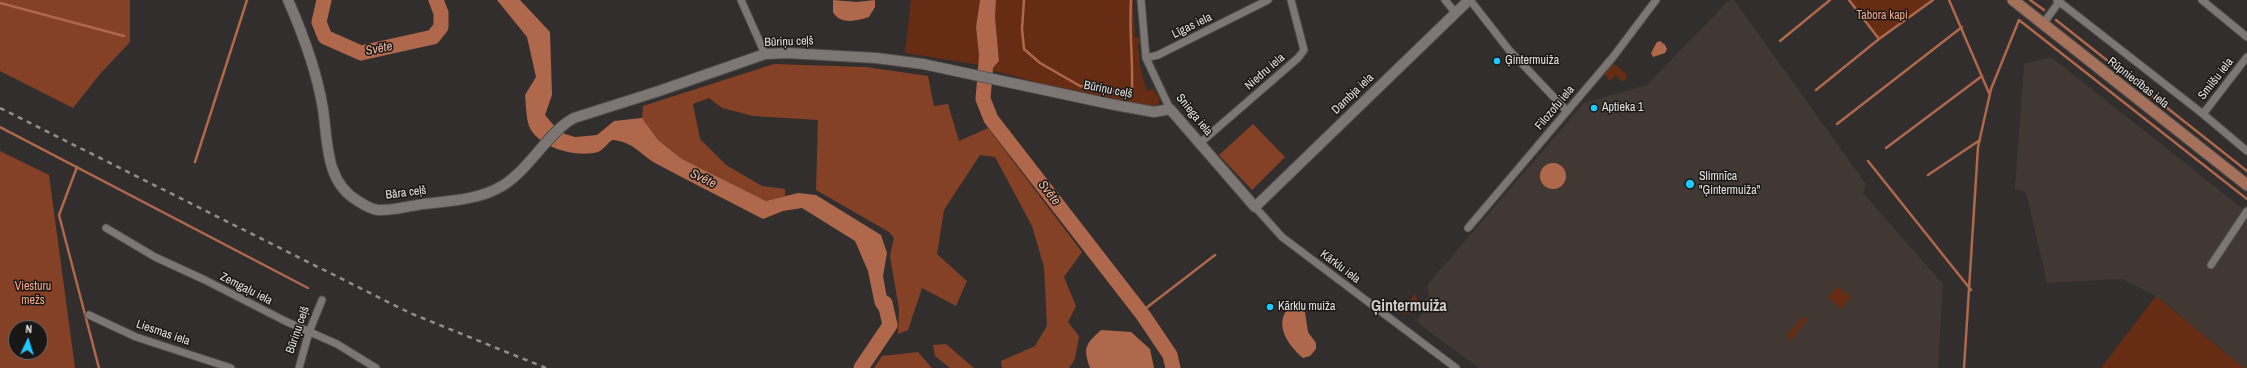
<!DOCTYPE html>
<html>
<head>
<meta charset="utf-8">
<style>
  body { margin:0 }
  #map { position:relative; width:2247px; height:368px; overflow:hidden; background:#322e2d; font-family:"Archivo Narrow",sans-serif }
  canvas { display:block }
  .north { position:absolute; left:8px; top:320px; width:40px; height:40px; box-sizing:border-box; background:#191716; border:1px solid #6b6968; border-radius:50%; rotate:4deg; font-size:11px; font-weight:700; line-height:16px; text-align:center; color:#e7e4e3 }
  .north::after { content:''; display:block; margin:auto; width:14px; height:18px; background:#1ec9fd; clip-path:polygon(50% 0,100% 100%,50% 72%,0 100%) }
</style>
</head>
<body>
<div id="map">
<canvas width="2247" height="368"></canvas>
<div class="north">N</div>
</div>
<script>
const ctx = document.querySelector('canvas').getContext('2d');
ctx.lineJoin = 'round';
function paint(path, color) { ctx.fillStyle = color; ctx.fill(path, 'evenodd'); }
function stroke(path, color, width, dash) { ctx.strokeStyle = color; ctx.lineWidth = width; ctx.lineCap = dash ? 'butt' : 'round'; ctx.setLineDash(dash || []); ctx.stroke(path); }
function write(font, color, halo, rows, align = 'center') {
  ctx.font = font + ' "Archivo Narrow",sans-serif'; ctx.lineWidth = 3; ctx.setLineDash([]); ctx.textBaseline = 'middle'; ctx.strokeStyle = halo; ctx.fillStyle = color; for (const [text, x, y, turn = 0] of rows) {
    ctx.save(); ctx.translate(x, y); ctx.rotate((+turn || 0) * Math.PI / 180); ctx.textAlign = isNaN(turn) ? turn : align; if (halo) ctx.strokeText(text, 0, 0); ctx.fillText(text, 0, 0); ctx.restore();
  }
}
paint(new Path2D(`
  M1731 0H1734L1866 184 1863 193 1943 284 1938 368H1479L1419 324 1417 320 1427 307 1423 303 1429 296 1427 285 1584 103 1647 85 1727 2Z
  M2051 57 2247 212V368H2244L2156 296 2122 279 2047 283 2026 192 2015 189 2024 64Z`), '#413733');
paint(new Path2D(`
  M911 0H980L976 27 980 65 905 53Z
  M996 0H1133L1135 38H1140V43L1138 44 1140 67 1147 91 1153 89 1159 98V104L1151 107 1126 103V101L1043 84 991 70 999 61 995 17Z
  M1849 0H1933L1879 39Z
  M1610 65H1616L1627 75 1626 80 1622 81 1616 75 1610 81 1605 74Z
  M1837 286 1851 297 1841 309 1828 298Z
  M1415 294 1418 302 1415 310 1407 314 1399 312Z
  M2156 296 2244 368H2101Z
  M1803 317 1808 319 1791 340 1788 338V334Z`), '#662d14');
paint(new Path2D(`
  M0 0H130V42L100 74 73 108 0 71Z
  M774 64 866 67 928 76 934 106 948 104 959 141 988 128 1082 252 1064 277 1076 306 1068 322 1079 336 1075 359 1069 368H1002L1001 361 1035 346 1047 326 1044 267 1032 226 995 157 980 155 944 210 937 254 967 281 956 306 922 288 908 330 898 334 899 309 890 256 894 238 889 232 816 190 818 120 753 116 722 108 709 98 693 104 700 139 726 165 762 186 785 189V196L766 201 682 159 658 140 642 118 643 106Z
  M1253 124 1285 157 1252 190 1219 155Z
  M0 151 49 175 75 368H0ZM16 328H40V352H16Z
  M946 344 974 368H950L935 356 933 345Z
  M918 352 932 368H874L882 356Z`), '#844125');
paint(new Path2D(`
  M497 0H520L550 32 552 95 545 115 557 129 565 134 575 137 597 135 614 121 642 118 658 140 682 159 766 201 798 193 816 195 881 235 887 253 883 276 891 320 889 325 875 305 868 271 855 241 802 208 783 211 763 219C727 200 690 182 655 163 640 154 632 141 612 140 608 143 603 150 598 152 577 158 538 148 529 126 526 117 526 104 525 95L536 77 527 37Z
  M833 0 857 2 875 0V7L869 17C856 21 840 25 833 12Z
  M980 0H996L995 17 999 61 991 70 983 68 980 65 976 27Z
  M1660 41 1665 45 1667 49 1665 53 1653 57 1651 53 1657 42Z
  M1540 176a13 13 0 1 1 26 0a13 13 0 1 1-26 0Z
  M1294 304 1305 312 1308 332 1316 343V349L1310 356 1303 358C1286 344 1271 319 1294 304Z
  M1101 330 1131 332 1150 349 1154 368H1090C1083 347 1085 345 1101 330Z`), '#af684b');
stroke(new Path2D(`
  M1024 0 1022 29 1024 49 1040 63 1080 86 1128 93 1132 89C1133 59 1129 30 1131 0
  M1849 0 1879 39 1933 0
  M1949 0 1989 93
  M2030 0 2044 10
  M0 3 124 36
  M2056 20 2247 171
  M1780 41 1830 0
  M1816 90 1879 39
  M1837 124 1962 27
  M0 127 308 288
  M1886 148 1982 76
  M1868 161 1971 290
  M195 162 247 0
  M77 167 59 215 99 368
  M1928 175 1980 140
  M1141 312 1215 255
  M1964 368 1978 147 1991 89 2019 20 2247 199`), '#af684b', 2.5);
stroke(new Path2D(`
  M324 0 319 22 325 37 361 53 433 37 441 27V13L436 0
  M987 50 983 99 991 119 1143 315 1170 355 1173 368
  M861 368 890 325 885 303`), '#af684b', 15);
const street = new Path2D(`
  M741 0 765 54
  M1141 0 1146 58 1170 109
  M1445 0 1455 12
  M1470 0 1509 50 1567 111
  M2057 0 2203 114 2247 151
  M2202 0 2247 37
  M2043 24 2059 2
  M1146 58 1158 55 1268 0
  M2203 114 2247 57
  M1200 143 1298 58 1304 50 1291 0
  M1255 207 1282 237 1456 368
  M106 228 155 257 205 280 285 321 337 344 376 368
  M1468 228 1613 57 1656 0
  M2211 265 2247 211
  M89 315 136 337 231 368
  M299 368 309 332 322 300`);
const secondary = new Path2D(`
  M288 0C303 34 317 72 323 109 328 142 325 182 358 201 364 205 371 209 378 210 392 211 409 206 423 204 449 201 479 200 502 186 530 169 549 131 574 118L659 91 765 54 787 53 876 58 923 64 1110 104 1154 112 1170 109 1255 207 1469 0`);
const primary = new Path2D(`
  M2013 0 2247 185`);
stroke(street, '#4f4c4b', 9);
stroke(secondary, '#4f4c4b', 12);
stroke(primary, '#4f4c4b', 13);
stroke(street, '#7c7775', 7);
stroke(secondary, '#7c7775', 10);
stroke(primary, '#a5715b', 11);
stroke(new Path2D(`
  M0 108 410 313 546 368`), '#938f8e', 2.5, [5, 5]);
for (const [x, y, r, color] of [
  [1497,61,4,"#1ec9fd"],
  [1594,108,4,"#1ec9fd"],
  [1690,184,5,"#1ec9fd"],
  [1270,307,4,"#1ec9fd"]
]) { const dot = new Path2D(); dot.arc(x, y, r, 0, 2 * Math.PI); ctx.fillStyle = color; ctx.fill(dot); stroke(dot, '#191716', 1.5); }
write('12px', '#f9a989', '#191716', [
  ["Tabora kapi",1882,16],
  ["Viesturu",33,287],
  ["mežs",33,301]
]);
write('12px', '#e7e4e3', '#191716', [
  ["Līgas iela",1192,26,-26],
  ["Būriņu ceļš",789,42,-2],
  ["Niedru iela",1265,72,-41],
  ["Smilšu iela",2216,79,-52],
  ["Rūpniecības iela",2138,83,38],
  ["Būriņu ceļš",1108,90,11],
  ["Dambja iela",1353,94,-44],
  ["Filozofu iela",1555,108,-50],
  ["Sniega iela",1194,115,51],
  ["Bāra ceļš",406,193,-7],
  ["Kārklu iela",1340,267,37],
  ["Zemgaļu iela",246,289,27],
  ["Būriņu ceļš",298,330,-71],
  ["Liesmas iela",163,333,19]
]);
write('12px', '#e7e4e3', '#191716', [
  ["Ģintermuiža",1505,61],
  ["Aptieka 1",1602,108],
  ["Slimnīca",1699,177],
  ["\"Ģintermuiža\"",1699,191],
  ["Kārklu muiža",1278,307]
], 'left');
write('italic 13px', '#f3b69e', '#191716', [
  ["Svēte",379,49,-11],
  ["Svēte",703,179,26],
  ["Svēte",1049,193,52]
]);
write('bold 16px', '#d2ccca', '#191716', [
  ["Ģintermuiža",1409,307]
]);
</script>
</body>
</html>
